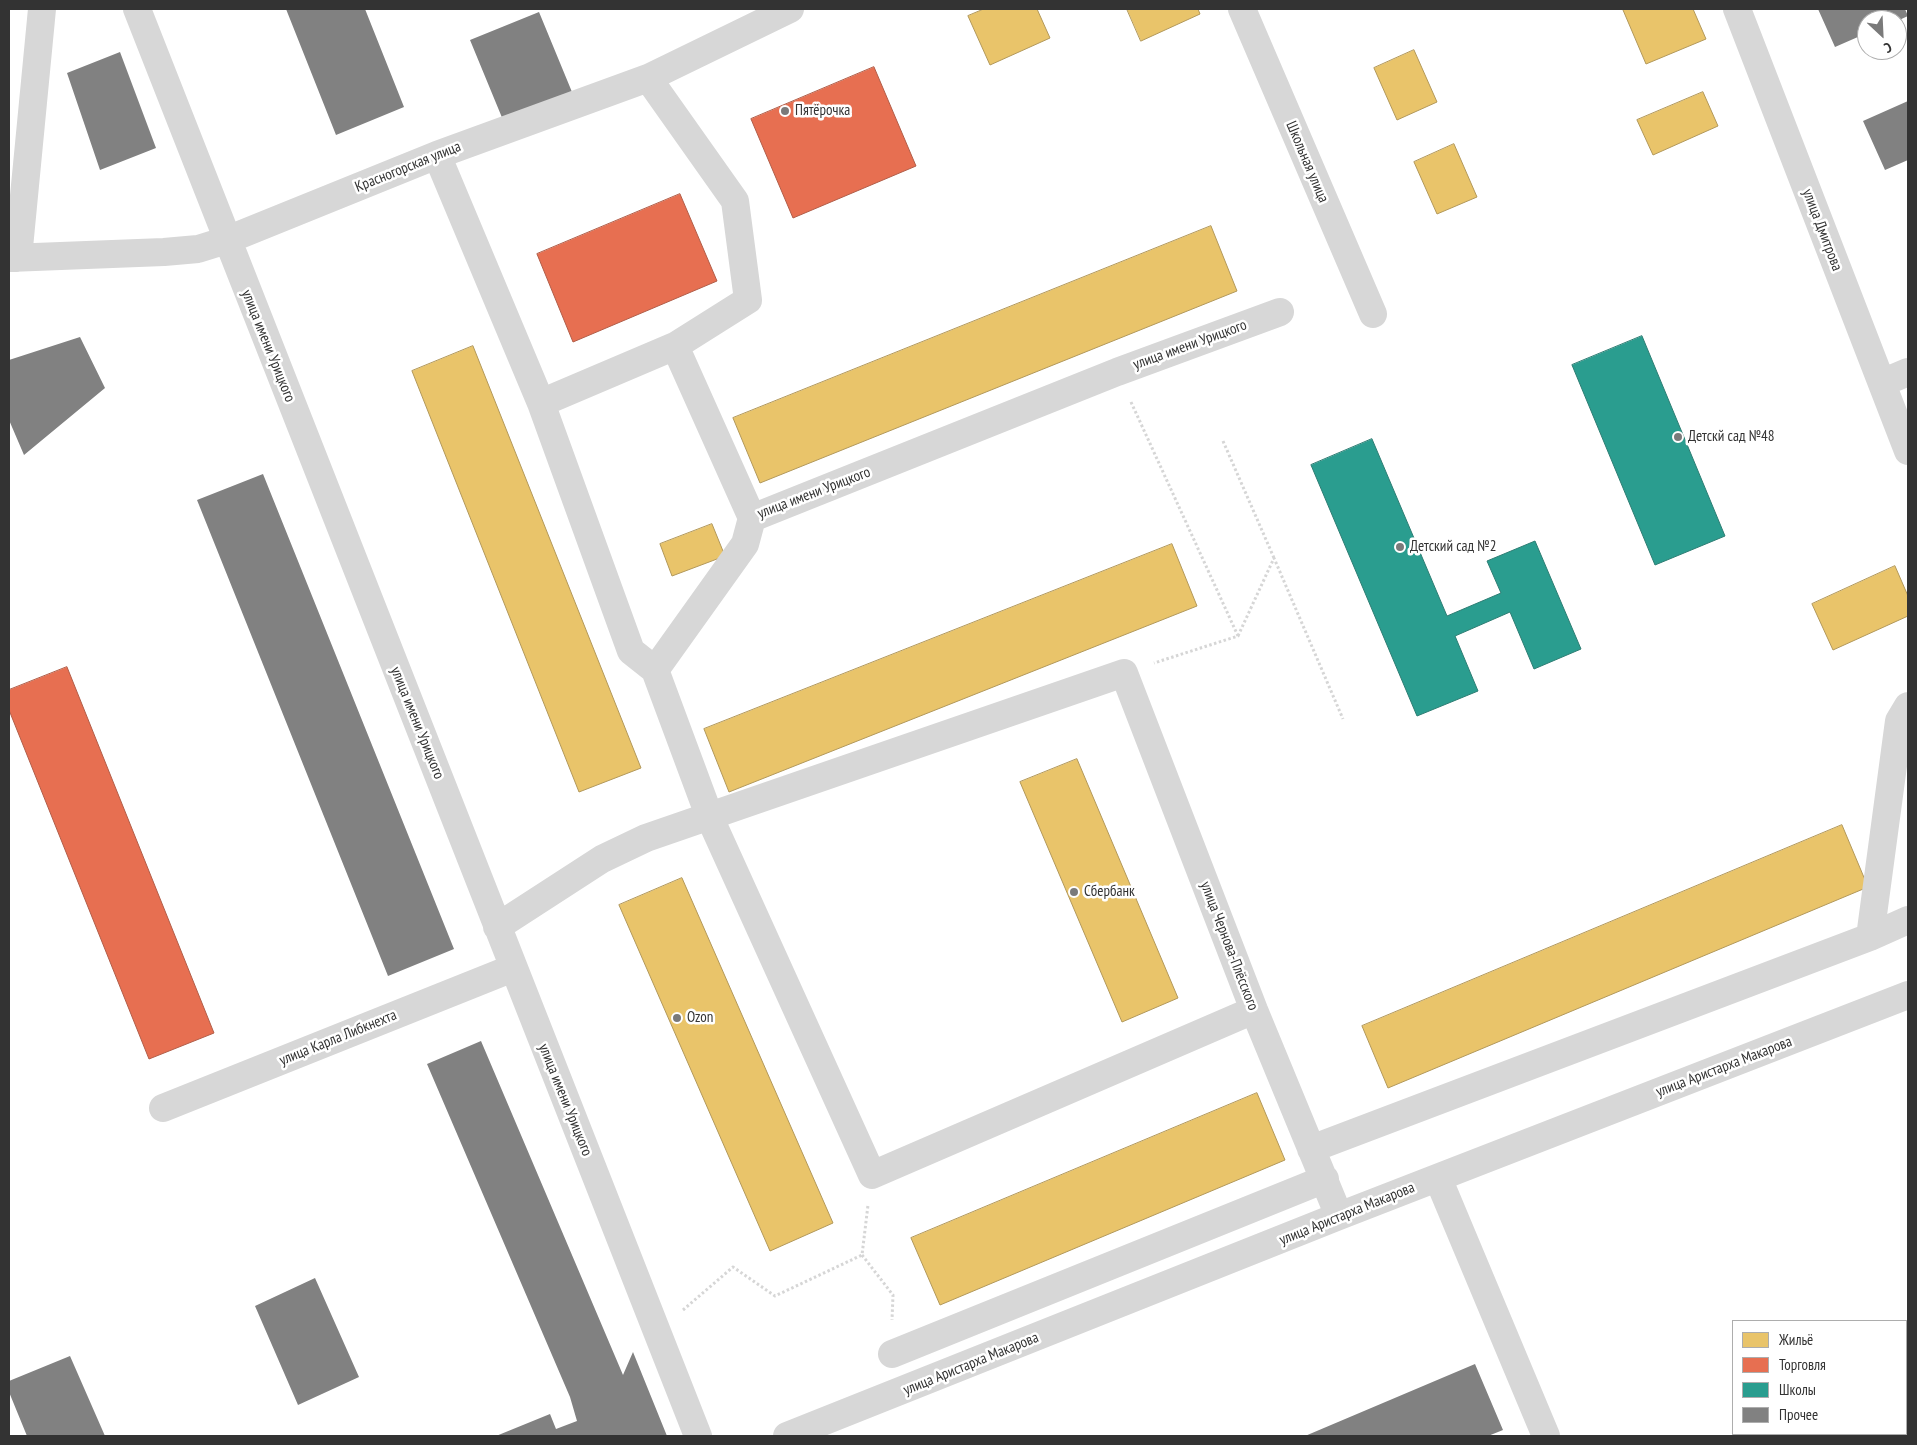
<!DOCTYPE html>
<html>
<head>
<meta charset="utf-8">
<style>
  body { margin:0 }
  #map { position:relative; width:1917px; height:1445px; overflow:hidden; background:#fff; font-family:"PT Sans Narrow",sans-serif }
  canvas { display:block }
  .frame { position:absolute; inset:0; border:10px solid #333; pointer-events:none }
  .legend { position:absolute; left:1732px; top:1320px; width:175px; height:115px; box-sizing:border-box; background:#fff; border:1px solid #adadad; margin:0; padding:6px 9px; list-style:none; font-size:15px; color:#333 }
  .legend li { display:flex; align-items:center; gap:10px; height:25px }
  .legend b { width:25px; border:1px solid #adadad }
  .north { position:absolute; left:1857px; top:10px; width:50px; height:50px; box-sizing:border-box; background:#fff; border:1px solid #adadad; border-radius:50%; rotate:155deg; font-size:14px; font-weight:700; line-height:20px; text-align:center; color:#333 }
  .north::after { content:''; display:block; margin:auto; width:18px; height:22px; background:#7a7a7a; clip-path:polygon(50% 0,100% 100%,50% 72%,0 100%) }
</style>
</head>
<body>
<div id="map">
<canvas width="1917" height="1445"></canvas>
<div class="frame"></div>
<ul class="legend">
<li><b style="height:14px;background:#e9c46a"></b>Жильё</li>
<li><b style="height:14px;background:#e76f51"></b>Торговля</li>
<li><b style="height:14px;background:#2a9d8f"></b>Школы</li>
<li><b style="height:14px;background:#818181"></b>Прочее</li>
</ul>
<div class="north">С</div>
</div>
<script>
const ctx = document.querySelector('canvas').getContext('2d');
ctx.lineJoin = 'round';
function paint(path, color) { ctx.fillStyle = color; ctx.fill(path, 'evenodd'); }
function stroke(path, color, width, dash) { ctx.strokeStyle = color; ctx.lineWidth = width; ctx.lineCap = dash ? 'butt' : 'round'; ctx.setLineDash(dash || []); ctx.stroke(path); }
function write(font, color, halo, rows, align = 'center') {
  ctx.font = font + ' "PT Sans Narrow",sans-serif'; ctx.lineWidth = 5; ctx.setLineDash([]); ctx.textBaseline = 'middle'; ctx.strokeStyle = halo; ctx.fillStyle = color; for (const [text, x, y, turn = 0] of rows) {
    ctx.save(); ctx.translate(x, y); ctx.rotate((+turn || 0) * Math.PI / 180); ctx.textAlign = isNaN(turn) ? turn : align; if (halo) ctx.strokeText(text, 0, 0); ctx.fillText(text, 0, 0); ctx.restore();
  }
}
const homes = new Path2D(`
  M984 9H1037L1050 38 990 65 968 16Z
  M1127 9H1198L1200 14 1141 41Z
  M1626 9H1693L1706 39 1646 64 1623 10Z
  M1414 50 1437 102 1397 120 1374 68Z
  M1703 92 1718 126 1653 155 1637 120Z
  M1454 144 1477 197 1437 214 1414 162Z
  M1211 226 1237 291 760 483 733 418Z
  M473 346 641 768 579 792 412 371Z
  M712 524 725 556 672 576 660 544Z
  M1172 544 1197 606 729 792 704 729Z
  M1895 566 1908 596V616L1833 650 1812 604Z
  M1077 759 1178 998 1122 1022 1020 782Z
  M1842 825 1868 887 1388 1088 1362 1026Z
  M682 878 833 1223 770 1251 619 905Z
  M1257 1093 1285 1160 940 1305 911 1238Z`);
paint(homes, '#e9c46a');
stroke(homes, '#b2985a', 1);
const shops = new Path2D(`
  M874 67 916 166 793 218 751 119Z
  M680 194 717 281 573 342 537 254Z
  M67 667 214 1033 149 1059 9 710V690Z`);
paint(shops, '#e76f51');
stroke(shops, '#b15d48', 1);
const schools = new Path2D(`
  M1642 336 1725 536 1655 565 1572 365Z
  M1372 439 1447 616 1501 593 1487 561 1535 541 1581 649 1534 669 1510 612 1455 636 1478 691 1417 716 1311 465Z`);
paint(schools, '#2a9d8f');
stroke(schools, '#2d7d73', 1);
paint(new Path2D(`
  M286 9H365L404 107 336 135Z
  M1818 9H1905L1908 16 1897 21 1867 20V33L1835 47Z
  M539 12 572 92 503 120 470 40Z
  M120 52 156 148 100 170 67 73Z
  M1908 101V160L1885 170 1863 121Z
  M80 337 105 388 24 455 9 420V360Z
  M263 474 454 949 388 976 197 500Z
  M481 1041 623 1375 633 1352 667 1436H496L550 1414 556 1429 577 1421 570 1397 427 1064Z
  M315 1278 359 1377 298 1405 255 1306Z
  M70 1356 105 1436H27L9 1392V1381Z
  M1475 1364 1503 1430 1488 1436H1305Z`), '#818181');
stroke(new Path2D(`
  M1131 402 1238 636 1154 663
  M1223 441 1274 558
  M1238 636 1274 558 1343 719
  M862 1255 893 1295 892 1320
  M683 1310 733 1267 775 1296 862 1255 868 1205`), '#d6d6d6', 3, [2.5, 2.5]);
stroke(new Path2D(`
  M137 9 698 1436
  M1242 9 1373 314
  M1737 9 1908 451
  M648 78 735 201 748 300 675 346 752 518 1117 372 1280 312
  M437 155 541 403 631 651 655 670
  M9 258 164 252 198 249 227 240 437 155 648 78 790 9
  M18 258 42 9
  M1882 383 1908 372
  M541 403 675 346
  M752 518 745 544 655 670 710 818 872 1175 1254 1010
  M497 927 602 859 646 838 1124 673 1254 1010 1339 1216
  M1870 937 1899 721 1908 706
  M163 1108 513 968
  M1311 1149 1870 937 1908 920
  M1438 1178 1546 1436
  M892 1354 1325 1179
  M787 1436 1339 1216 1908 995`), '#d7d7d7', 28);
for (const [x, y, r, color] of [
  [785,111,5,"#7a7a7a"],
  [1678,437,5,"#7a7a7a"],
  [1400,547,5,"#7a7a7a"],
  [1074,892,5,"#7a7a7a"],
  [677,1018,5,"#7a7a7a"]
]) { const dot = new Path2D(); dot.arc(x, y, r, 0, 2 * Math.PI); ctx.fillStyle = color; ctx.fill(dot); stroke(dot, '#fff', 2); }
write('15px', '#333', '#fff', [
  ["Пятёрочка",795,111],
  ["Детскй сад №48",1688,437],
  ["Детский сад №2",1410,547],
  ["Сбербанк",1084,892],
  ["Ozon",687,1018]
], 'left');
write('15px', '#333', '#fff', [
  ["Школьная улица",1307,162,67],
  ["Красногорская улица",408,167,-22],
  ["улица Дмитрова",1822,230,69],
  ["улица имени Урицкого",1190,345,-20],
  ["улица имени Урицкого",268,346,68],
  ["улица имени Урицкого",814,493,-21],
  ["улица имени Урицкого",417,723,68],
  ["улица Чернова-Плёсского",1229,946,69],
  ["улица Карла Либкнехта",338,1038,-22],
  ["улица Аристарха Макарова",1724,1067,-21],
  ["улица имени Урицкого",565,1100,68],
  ["улица Аристарха Макарова",1347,1214,-22],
  ["улица Аристарха Макарова",971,1364,-22]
]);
</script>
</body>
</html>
